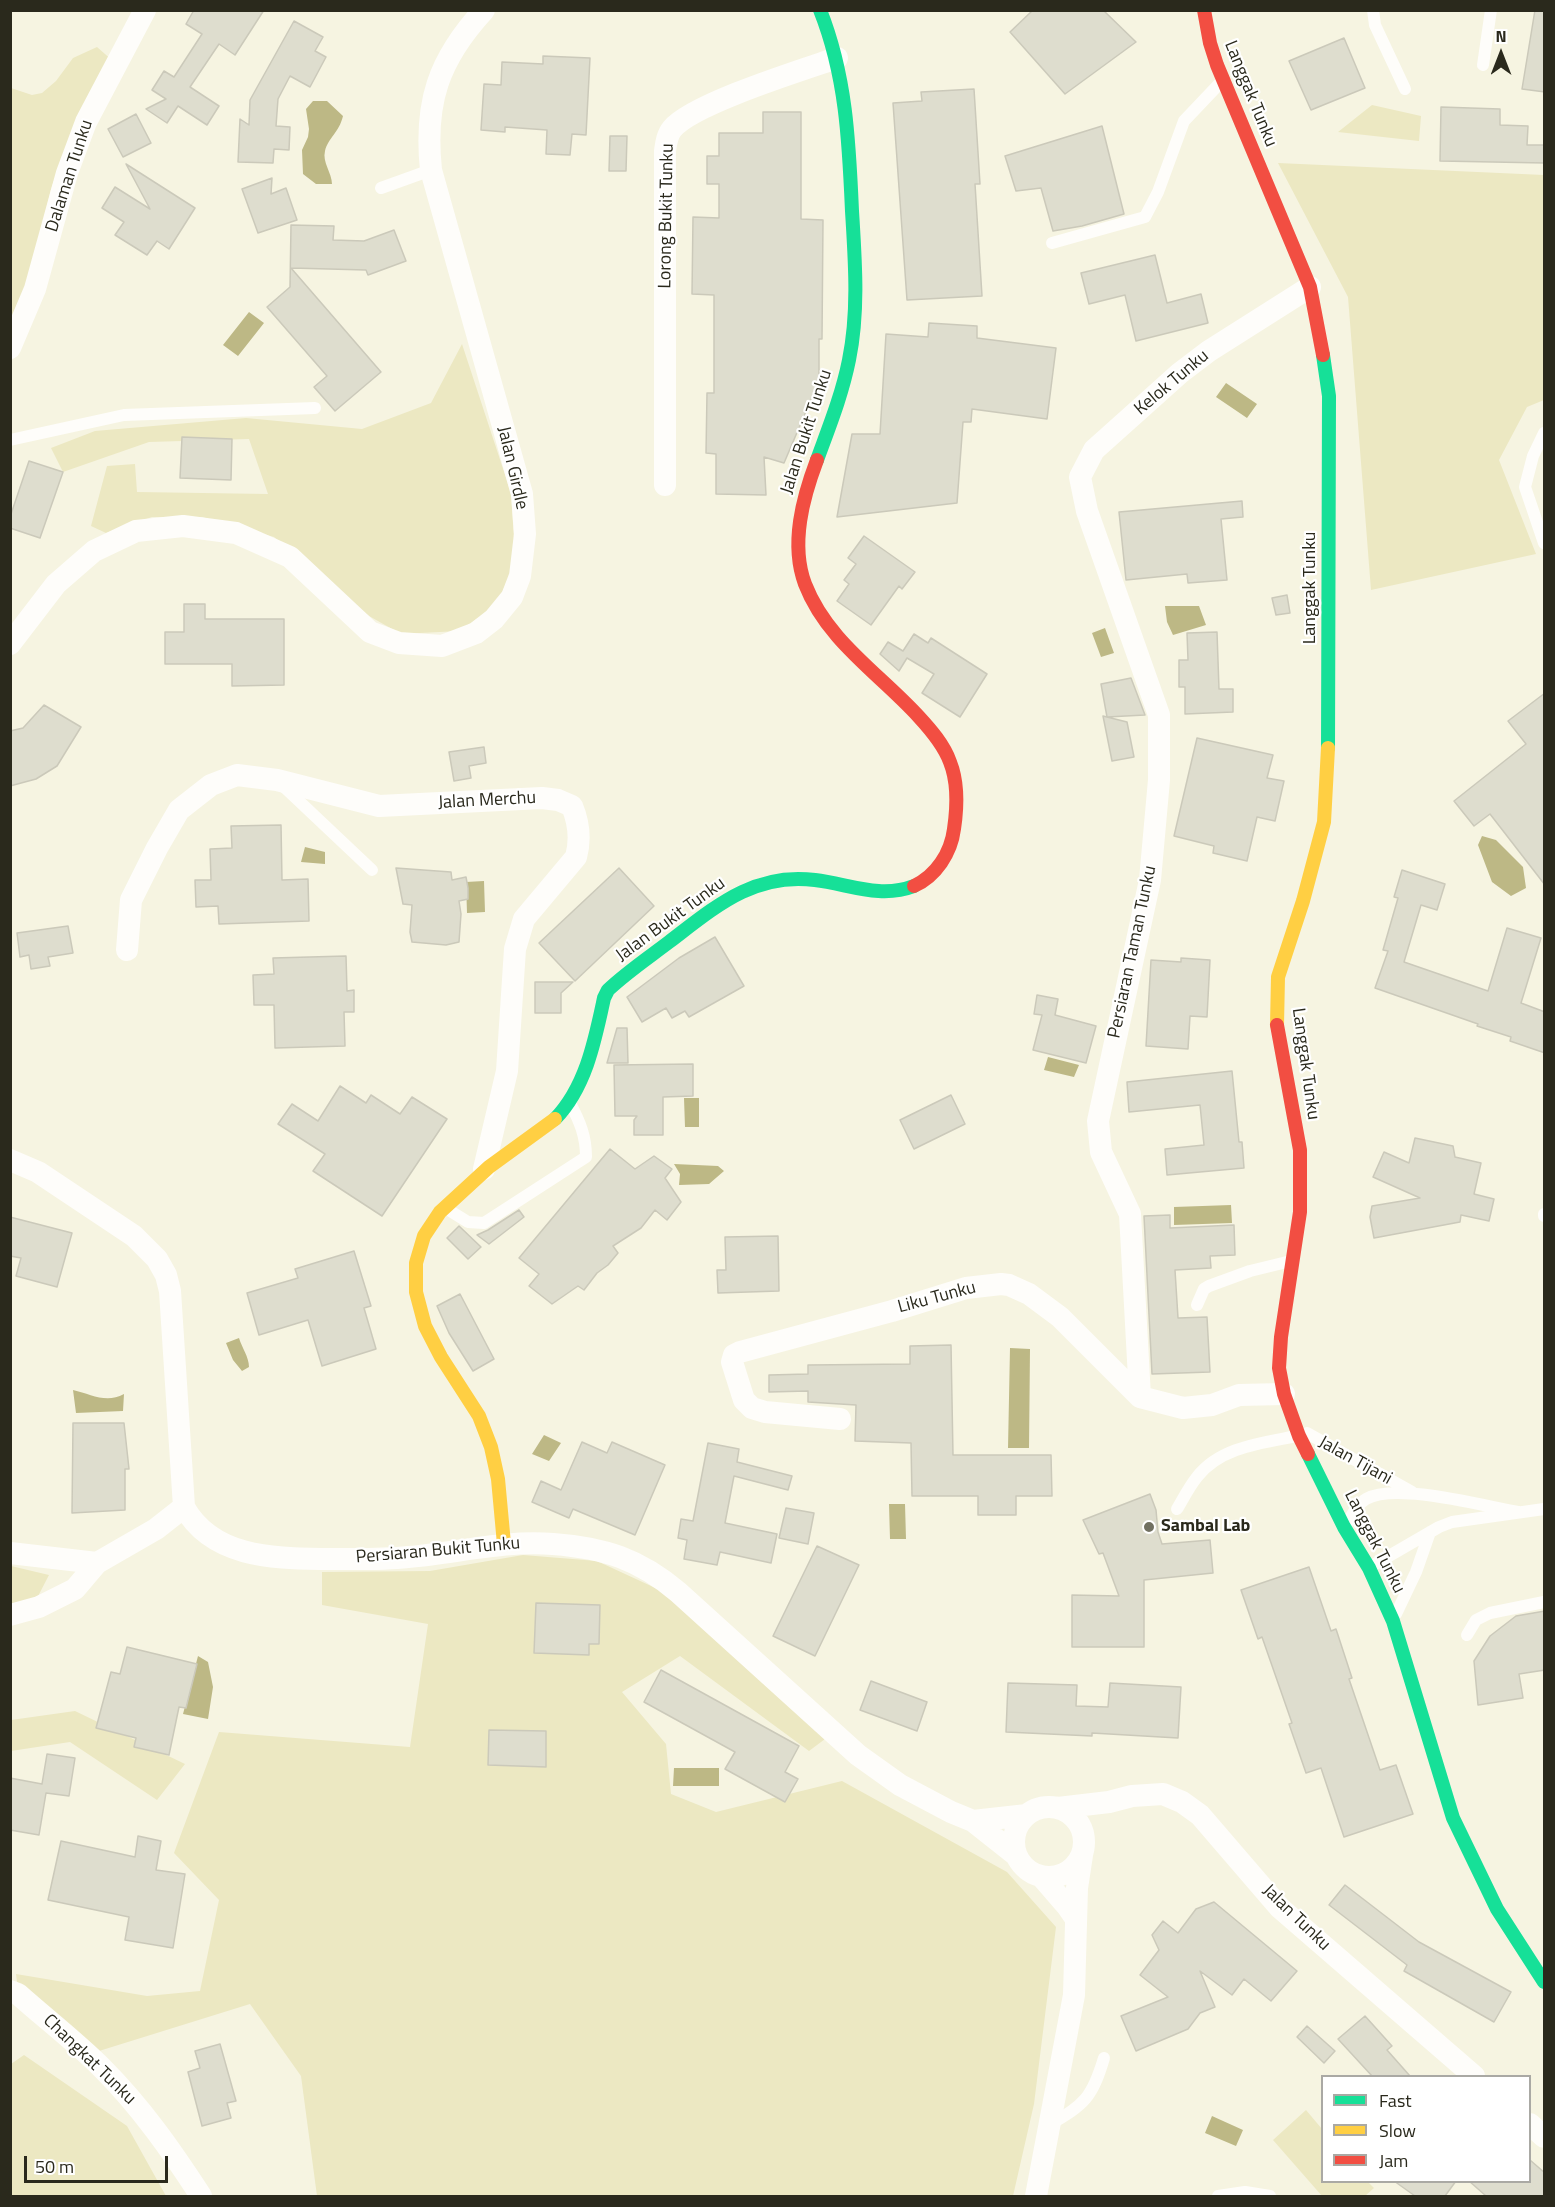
<!DOCTYPE html>
<html>
<head>
<meta charset="utf-8">
<style>
  body { margin:0 }
  #map { position:relative; width:1555px; height:2207px; overflow:hidden; background:#f6f4e1; font-family:"Titillium Web",sans-serif }
  canvas { display:block }
  .frame { position:absolute; inset:0; border:12px solid #2a291c; pointer-events:none }
  .legend { position:absolute; left:1321px; top:2075px; width:210px; height:108px; box-sizing:border-box; background:#fff; border:2px solid #aaa9a4; margin:0; padding:8px 10px; list-style:none; font-size:18px; color:#2a291c }
  .legend li { display:flex; align-items:center; gap:12px; height:30px }
  .legend b { width:30px; border:2px solid #aaa9a4 }
  .north { position:absolute; left:1471px; top:24px; width:60px; height:60px; -webkit-text-stroke:4px #fff; paint-order:stroke; rotate:0deg; font-size:16px; font-weight:700; line-height:24px; text-align:center; color:#2a291c }
  .north::after { content:''; display:block; margin:auto; width:21px; height:27px; background:#2a291c; clip-path:polygon(50% 0,100% 100%,50% 72%,0 100%) }
  .scale { position:absolute; left:24px; top:2156px; width:144px; height:27px; box-sizing:border-box; border:3px solid #2a291c; border-top:0; padding-left:8px; font-size:18px; line-height:21px; white-space:nowrap; color:#2a291c; -webkit-text-stroke:4px #fff; paint-order:stroke }
</style>
</head>
<body>
<div id="map">
<canvas width="1555" height="2207"></canvas>
<div class="frame"></div>
<ul class="legend">
<li><b style="height:8px;background:#16e098"></b>Fast</li>
<li><b style="height:8px;background:#ffcf43"></b>Slow</li>
<li><b style="height:8px;background:#f24e42"></b>Jam</li>
</ul>
<div class="north">N</div>
<div class="scale">50 m</div>
</div>
<script>
const ctx = document.querySelector('canvas').getContext('2d');
ctx.lineJoin = 'round';
function paint(path, color) { ctx.fillStyle = color; ctx.fill(path, 'evenodd'); }
function stroke(path, color, width, dash) { ctx.strokeStyle = color; ctx.lineWidth = width; ctx.lineCap = dash ? 'butt' : 'round'; ctx.setLineDash(dash || []); ctx.stroke(path); }
function write(font, color, halo, rows, align = 'center') {
  ctx.font = font + ' "Titillium Web",sans-serif'; ctx.lineWidth = 4.5; ctx.setLineDash([]); ctx.textBaseline = 'middle'; ctx.strokeStyle = halo; ctx.fillStyle = color; for (const [text, x, y, turn = 0] of rows) {
    ctx.save(); ctx.translate(x, y); ctx.rotate((+turn || 0) * Math.PI / 180); ctx.textAlign = isNaN(turn) ? turn : align; if (halo) ctx.strokeText(text, 0, 0); ctx.fillText(text, 0, 0); ctx.restore();
  }
}
paint(new Path2D(`
  M97 47 113 61 69 139 51 189 31 272 11 321V88L32 95 42 93 56 81 73 58Z
  M1372 105 1421 116 1419 141 1338 132Z
  M1278 163 1544 175V400L1527 407 1499 460 1536 554 1371 590 1348 297Z
  M462 344 511 493 514 539 511 572 496 606 459 631 401 634 369 616 274 537 202 517H152L106 533 91 526 107 466 135 464 137 492 268 494 249 439 149 442 63 472 51 448 95 431 246 418 362 429 431 403Z
  M523 1555 597 1561 664 1592 825 1739 809 1751 680 1656 622 1692 666 1744 671 1794 716 1812 842 1781 1007 1872 1056 1927 1034 2104 1013 2196H317L301 2076 250 2004 99 2051 17 1982 16 1974 147 1996 200 1991 219 1900 174 1853 219 1732 410 1747 428 1624 322 1605V1572L430 1571Z
  M11 1566 49 1575 34 1604 11 1609Z
  M75 1711 185 1764 157 1800 70 1742 11 1751V1720Z
  M24 2055 127 2126 166 2196H11V2064Z
  M1306 2110 1322 2129V2182H1368L1374 2188 1365 2196H1322L1273 2140Z`), '#ece8c2');
paint(new Path2D(`
  M313 101H327L343 116C339 133 328 138 325 151 322 162 332 173 332 184H316L303 174 302 150 308 137 309 129 306 109Z
  M249 312 264 323 238 356 223 345Z
  M1226 383 1257 404 1247 418 1216 397Z
  M1165 606H1199L1206 625 1173 635 1167 622Z
  M1105 628 1114 653 1101 657 1092 633Z
  M1482 836 1496 840 1523 867 1526 888 1511 896 1492 882 1478 845Z
  M305 847 325 852V864L301 862Z
  M484 881 485 912 467 913 466 882Z
  M1048 1057 1079 1065 1074 1077 1044 1070Z
  M684 1098H699V1127H685Z
  M674 1164 718 1166 724 1171 709 1184 679 1185 680 1174Z
  M1231 1205 1232 1223 1174 1225V1207Z
  M239 1338C242 1348 249 1357 249 1367L242 1371 233 1360 226 1343Z
  M1010 1348 1030 1349 1029 1448H1008Z
  M73 1390C91 1394 106 1404 124 1394L123 1411 76 1413Z
  M544 1435 561 1443 549 1461 532 1454Z
  M889 1504H905L906 1539H890Z
  M198 1656 208 1662 213 1687 208 1719 183 1714Z
  M674 1768H719V1786H673Z
  M1212 2116 1243 2130 1236 2146 1205 2133Z`), '#bdb885');
const building = new Path2D(`
  M194 10H264L235 55 219 44 190 87 219 106 207 125 178 106 167 123 146 109 166 99 152 90 164 71 174 77 202 34 186 24Z
  M1033 10H1103L1136 42 1065 94 1010 32Z
  M1535 10H1545V92L1522 89Z
  M294 21 323 37 315 51 326 57 310 87 290 76 278 99 276 126 290 127 289 150 274 149 273 163 238 162 240 119 249 125 250 100Z
  M1344 38 1365 88 1311 110 1289 61Z
  M543 56 590 58 586 135 572 134 570 155 546 154 547 130 505 127V132L481 130 484 84 501 85 502 62 543 64Z
  M974 89 980 184H975L982 296 907 300 893 103 922 101 921 92Z
  M1441 107 1500 109V125L1528 126 1527 145H1545V163L1440 161Z
  M763 112H801V219L823 220 822 339H819V381L784 463 764 457 766 495 716 494V454L706 453 707 393H714V295L692 294 693 217 719 218V184H707V156H719V133H763Z
  M136 114 151 143 123 157 108 129Z
  M1102 126 1124 214 1082 226 1053 231 1041 188 1016 191 1005 156Z
  M610 136H627L626 171H609Z
  M126 164 195 208 169 249 157 241 147 255 115 235 124 222 102 208 115 187 150 209Z
  M272 178 271 194 286 188 297 220 258 233 242 189Z
  M291 225 334 226 333 240 364 241 394 230 406 261 368 275 366 270 291 268 381 372 335 411 314 387 327 376 267 307 290 287Z
  M1155 255 1167 303 1201 294 1208 323 1136 341 1125 295 1089 304 1081 273Z
  M929 323 977 326V338L1056 348 1047 419 972 409 971 422H963L957 503 837 517 852 434H880L886 334 928 337Z
  M182 437 232 439 231 480 180 478Z
  M29 461 63 472 40 538 10 528V517Z
  M1242 501 1243 517 1221 519 1227 580 1188 583 1187 574 1126 580 1119 512Z
  M864 536 915 572 902 589 899 586 871 625 837 601 849 584 844 580 856 564 848 558Z
  M1287 595 1290 613 1276 615 1272 598Z
  M184 604H205V619H284V685L232 686V664H165V632H184Z
  M1217 632 1219 689H1233V712L1185 714V687H1179V660H1188L1187 633Z
  M914 634 928 643 931 638 987 674 960 717 922 693 934 674 907 658 899 671 880 654 888 642 903 651Z
  M1131 678 1145 715 1107 717 1101 684Z
  M1545 693V885L1490 814 1474 826 1454 801 1526 744 1508 721Z
  M44 705 81 727 57 766 36 779 10 786V731L23 728Z
  M1103 716 1127 722 1134 757 1112 761Z
  M1197 738 1273 755 1267 778 1284 781 1275 821 1257 817 1247 861 1213 853 1214 846 1174 836Z
  M484 747 486 763 469 766 471 778 454 781 449 752Z
  M281 825 282 880 308 879 309 921 219 924 218 906 196 907 195 880H211L210 849 232 848 231 826Z
  M396 868 451 872 452 880 466 877 468 888V899L459 901 461 914 459 942 446 945 412 942 410 932 412 905 403 904Z
  M619 868 654 906 575 981 539 943Z
  M1402 870 1445 884 1437 910 1421 905 1404 962 1488 991 1507 928 1541 938 1521 1003 1545 1012V1053L1510 1041 1511 1037 1477 1026 1478 1024 1375 988 1388 951 1383 950 1398 898 1394 897Z
  M68 926 73 953 48 957 50 966 31 969 29 955 20 957 17 933Z
  M715 937 744 986 689 1017 685 1011 672 1018 666 1008 642 1022 627 997 679 958Z
  M346 956 347 991 354 990V1012H344L345 1046 275 1048 274 1005H254L253 975 274 974 273 958Z
  M1181 958 1210 960 1207 1017 1190 1016 1188 1049 1146 1046 1151 960 1181 962Z
  M535 982H573L561 993V1013H535Z
  M1037 995 1058 999 1055 1015 1096 1026 1086 1063 1033 1050 1042 1015 1034 1014Z
  M617 1028H627L628 1063H607Z
  M693 1064V1096L663 1097V1135H634V1120L637 1116H615L614 1065Z
  M1232 1071 1239 1142H1242L1244 1168 1167 1175 1165 1149 1204 1145 1200 1105 1129 1112 1127 1082Z
  M340 1086 366 1103 371 1095 400 1114 412 1097 447 1119 382 1216 313 1171 325 1154 278 1124 292 1104 318 1121Z
  M951 1095 965 1124 914 1149 900 1120Z
  M1415 1138 1453 1146 1455 1157 1481 1163 1474 1194 1494 1199 1489 1221 1461 1215 1460 1222 1374 1238 1370 1217 1372 1206 1420 1198 1373 1177 1384 1152 1409 1163Z
  M610 1149 635 1169 654 1156 672 1169 665 1178 681 1202 667 1220 655 1210 641 1228 613 1246 618 1253 608 1265 597 1273 584 1290 578 1286 552 1304 529 1286 539 1274 519 1258Z
  M519 1210 524 1217 489 1244 477 1235 488 1230Z
  M1170 1215V1228L1234 1225 1235 1255 1210 1256 1211 1268 1175 1270 1178 1318 1207 1317 1210 1372 1152 1374 1144 1216Z
  M10 1217 72 1233 57 1287 16 1276 21 1258 10 1256Z
  M459 1226 481 1247 468 1259 447 1238Z
  M778 1236 779 1291 718 1293 717 1270H726L725 1237Z
  M354 1251 371 1306 364 1308 376 1349 322 1366 308 1320 259 1335 247 1293 298 1278 295 1269Z
  M460 1294 494 1359 473 1371 449 1333 437 1306Z
  M951 1345 953 1455H1051L1052 1496H1016V1515H978V1496H912L911 1443 855 1441 856 1405 808 1402V1391L769 1392V1375L808 1374V1365L910 1364V1346Z
  M73 1423H124L129 1469H125V1510L72 1513Z
  M582 1442 607 1453 612 1442 665 1465 635 1535 573 1509 569 1518 532 1502 541 1481 561 1490Z
  M708 1443 739 1449 737 1462 792 1476 788 1490 734 1476 725 1523 777 1534 771 1563 720 1552 717 1565 684 1559 687 1540 678 1538 681 1519 693 1521Z
  M1150 1494 1156 1510 1158 1532 1162 1544 1210 1540 1213 1573 1144 1580V1647H1072V1595L1119 1596 1103 1553 1099 1554 1083 1520Z
  M786 1508 814 1513 808 1544 779 1538Z
  M817 1546 859 1565 815 1656 773 1636Z
  M1309 1567 1331 1631 1336 1629 1352 1678 1349 1679 1380 1770 1396 1765 1413 1814 1344 1837 1321 1768 1306 1773 1289 1724 1292 1723 1262 1637 1258 1639 1241 1590Z
  M536 1603 600 1605 599 1644H589V1655L534 1653Z
  M1545 1611V1670L1519 1674 1523 1698 1478 1705 1474 1661 1490 1636 1516 1616Z
  M127 1647 197 1664 186 1708 179 1707 169 1755 134 1747 136 1738 96 1728 111 1672 120 1674Z
  M661 1670 799 1746 785 1772 798 1779 785 1802 725 1769 735 1752 644 1702Z
  M871 1681 927 1702 917 1731 860 1710Z
  M1008 1683 1077 1685 1076 1706 1108 1707 1110 1683 1181 1687 1178 1738 1092 1733V1736L1006 1732Z
  M489 1730 546 1731V1767L488 1765Z
  M47 1754 75 1758 69 1796 46 1793 39 1835 10 1830V1778L42 1784Z
  M138 1836 161 1841 156 1870 185 1874 173 1948 125 1940 129 1917 48 1900 61 1841 135 1857Z
  M1345 1885 1419 1942 1511 1992 1494 2022 1404 1971 1407 1965 1329 1905Z
  M1214 1902 1297 1971 1271 2001 1244 1979 1232 1995 1200 1971 1215 2007 1200 2013 1188 2029 1136 2051 1121 2016 1168 1997 1140 1975 1159 1950 1152 1935 1163 1921 1178 1933 1196 1909Z
  M1365 2016 1392 2046 1387 2050 1410 2076H1372L1338 2039Z
  M1307 2026 1335 2051 1324 2063 1297 2037Z
  M220 2044 236 2101 227 2103 231 2118 202 2126 188 2072 200 2068 195 2051Z
  M1530 2160 1545 2173V2196H1486L1469 2181H1530Z
  M1394 2181H1456L1445 2196H1415Z`);
paint(building, '#deddce');
stroke(building, '#cbc9ba', 1.5);
stroke(new Path2D(`
  M1373 10 1375 25 1405 89
  M1483 65 1491 10
  M381 188 431 170
  M1052 243 1145 217 1158 192 1184 121 1221 82
  M1544 433 1533 456 1525 487 1544 543
  M10 440 124 415 315 408
  M282 785 372 870
  M447 1209 468 1222 484 1223 586 1157C586 1136 580 1122 570 1103
  M1544 1216V1214
  M1197 1305 1204 1289 1209 1286 1250 1271 1291 1261
  M1307 1433 1412 1492
  M1177 1509C1183 1499 1189 1487 1197 1477 1220 1447 1262 1443 1297 1436
  M1346 1525C1351 1517 1357 1504 1366 1499 1396 1482 1483 1506 1518 1512
  M1370 1567 1439 1527 1452 1522 1544 1509
  M1396 1614 1416 1572 1430 1532
  M1467 1635 1476 1620 1490 1613 1544 1602
  M1049 2125C1085 2104 1092 2098 1104 2058
  M1218 2196 1245 2192 1270 2196`), '#fefdfa', 12);
stroke(new Path2D(`
  M10 348 35 289 67 173 86 122 145 10
  M665 485V151C666 144 667 135 672 129 692 104 802 70 837 58
  M10 644 56 584 94 551 136 531 183 526 236 533 290 557 370 632 399 643 442 646 476 633 494 619 512 597 520 576 525 534 522 494 431 170C424 103 438 60 484 10
  M127 950 131 900 157 848 179 810 211 785 237 775 277 780 379 806 542 798 558 800 572 806C579 823 581 839 576 857L524 919 515 949 507 1071 484 1169
  M10 1160 38 1172 134 1236 157 1259 166 1275 170 1291 184 1507C212 1557 271 1558 322 1559 350 1559 380 1560 408 1557 457 1553 504 1540 553 1544 605 1548 639 1559 678 1592L858 1755 900 1785 951 1812 973 1821 1016 1855
  M1140 1397 1130 1214 1101 1152 1098 1121 1150 880 1159 780V715L1087 511 1080 477 1094 450 1180 373 1209 351 1310 287
  M840 1419 765 1412 752 1408 744 1400 732 1362 734 1355 740 1352 892 1311 966 1288 1001 1284 1009 1285 1029 1294 1060 1317 1140 1397 1183 1408 1212 1405 1239 1395 1284 1394
  M10 1553 97 1563 156 1529 184 1507
  M10 1615 39 1607 75 1589 97 1563
  M1014 1842a35 35 0 1 1 70 0a35 35 0 1 1-70 0Z
  M1058 1808 1109 1802 1132 1796 1163 1794 1182 1802 1200 1815 1280 1908 1474 2076
  M973 1821 1027 1815
  M1041 1876 1067 1906 1076 1919
  M10 1991 18 1994C46 2019 76 2042 102 2068 141 2107 171 2150 201 2196
  M1530 2124 1544 2137
  M1036 2196 1074 1995 1077 1888 1082 1855`), '#fefdfa', 22);
stroke(new Path2D(`
  M1323 355 1329 396 1328 748
  M817 460C829 427 842 395 849 360 859 311 855 260 852 211 849 141 846 75 820 10
  M555 1119C586 1087 595 1040 604 998L608 990C627 972 648 958 669 942 715 907 754 872 815 880 849 884 880 899 914 886
  M1308 1454 1344 1527 1369 1568 1393 1621 1453 1818 1497 1909 1544 1982`), '#16e098', 14);
stroke(new Path2D(`
  M1277 1025 1278 977 1303 901 1324 822 1328 748
  M504 1544 498 1479 491 1447 479 1416 441 1357 425 1326 416 1292V1263L424 1236 440 1212 489 1167 555 1119`), '#ffcf43', 14);
stroke(new Path2D(`
  M1204 10 1210 43 1217 65 1310 287 1323 355
  M817 460C803 497 790 544 805 584 827 641 880 674 919 717 931 730 944 745 950 762 958 782 957 809 954 829 951 853 936 876 914 886
  M1277 1025 1300 1150V1212L1281 1337 1279 1368 1284 1394 1299 1436 1308 1454`), '#f24e42', 14);
for (const [x, y, r, color] of [
  [1149,1527,6,"#717061"]
]) { const dot = new Path2D(); dot.arc(x, y, r, 0, 2 * Math.PI); ctx.fillStyle = color; ctx.fill(dot); stroke(dot, '#fff', 2); }
write('18px', '#2a291c', '#fff', [
  ["Langgak Tunku",1250,94,68],
  ["Dalaman Tunku",70,176,-72],
  ["Lorong Bukit Tunku",667,216,-89],
  ["Kelok Tunku",1172,383,-40],
  ["Jalan Bukit Tunku",807,432,-72],
  ["Jalan Girdle",512,468,77],
  ["Langgak Tunku",1311,588,-90],
  ["Jalan Merchu",487,801,-3],
  ["Jalan Bukit Tunku",671,920,-36],
  ["Persiaran Taman Tunku",1133,952,-78],
  ["Langgak Tunku",1305,1064,82],
  ["Liku Tunku",937,1298,-15],
  ["Jalan Tijani",1355,1461,29],
  ["Langgak Tunku",1374,1542,63],
  ["Persiaran Bukit Tunku",438,1551,-5],
  ["Jalan Tunku",1296,1918,44],
  ["Changkat Tunku",89,2060,44]
]);
write('bold 18px', '#2a291c', '#fff', [
  ["Sambal Lab",1161,1527]
], 'left');
</script>
</body>
</html>
